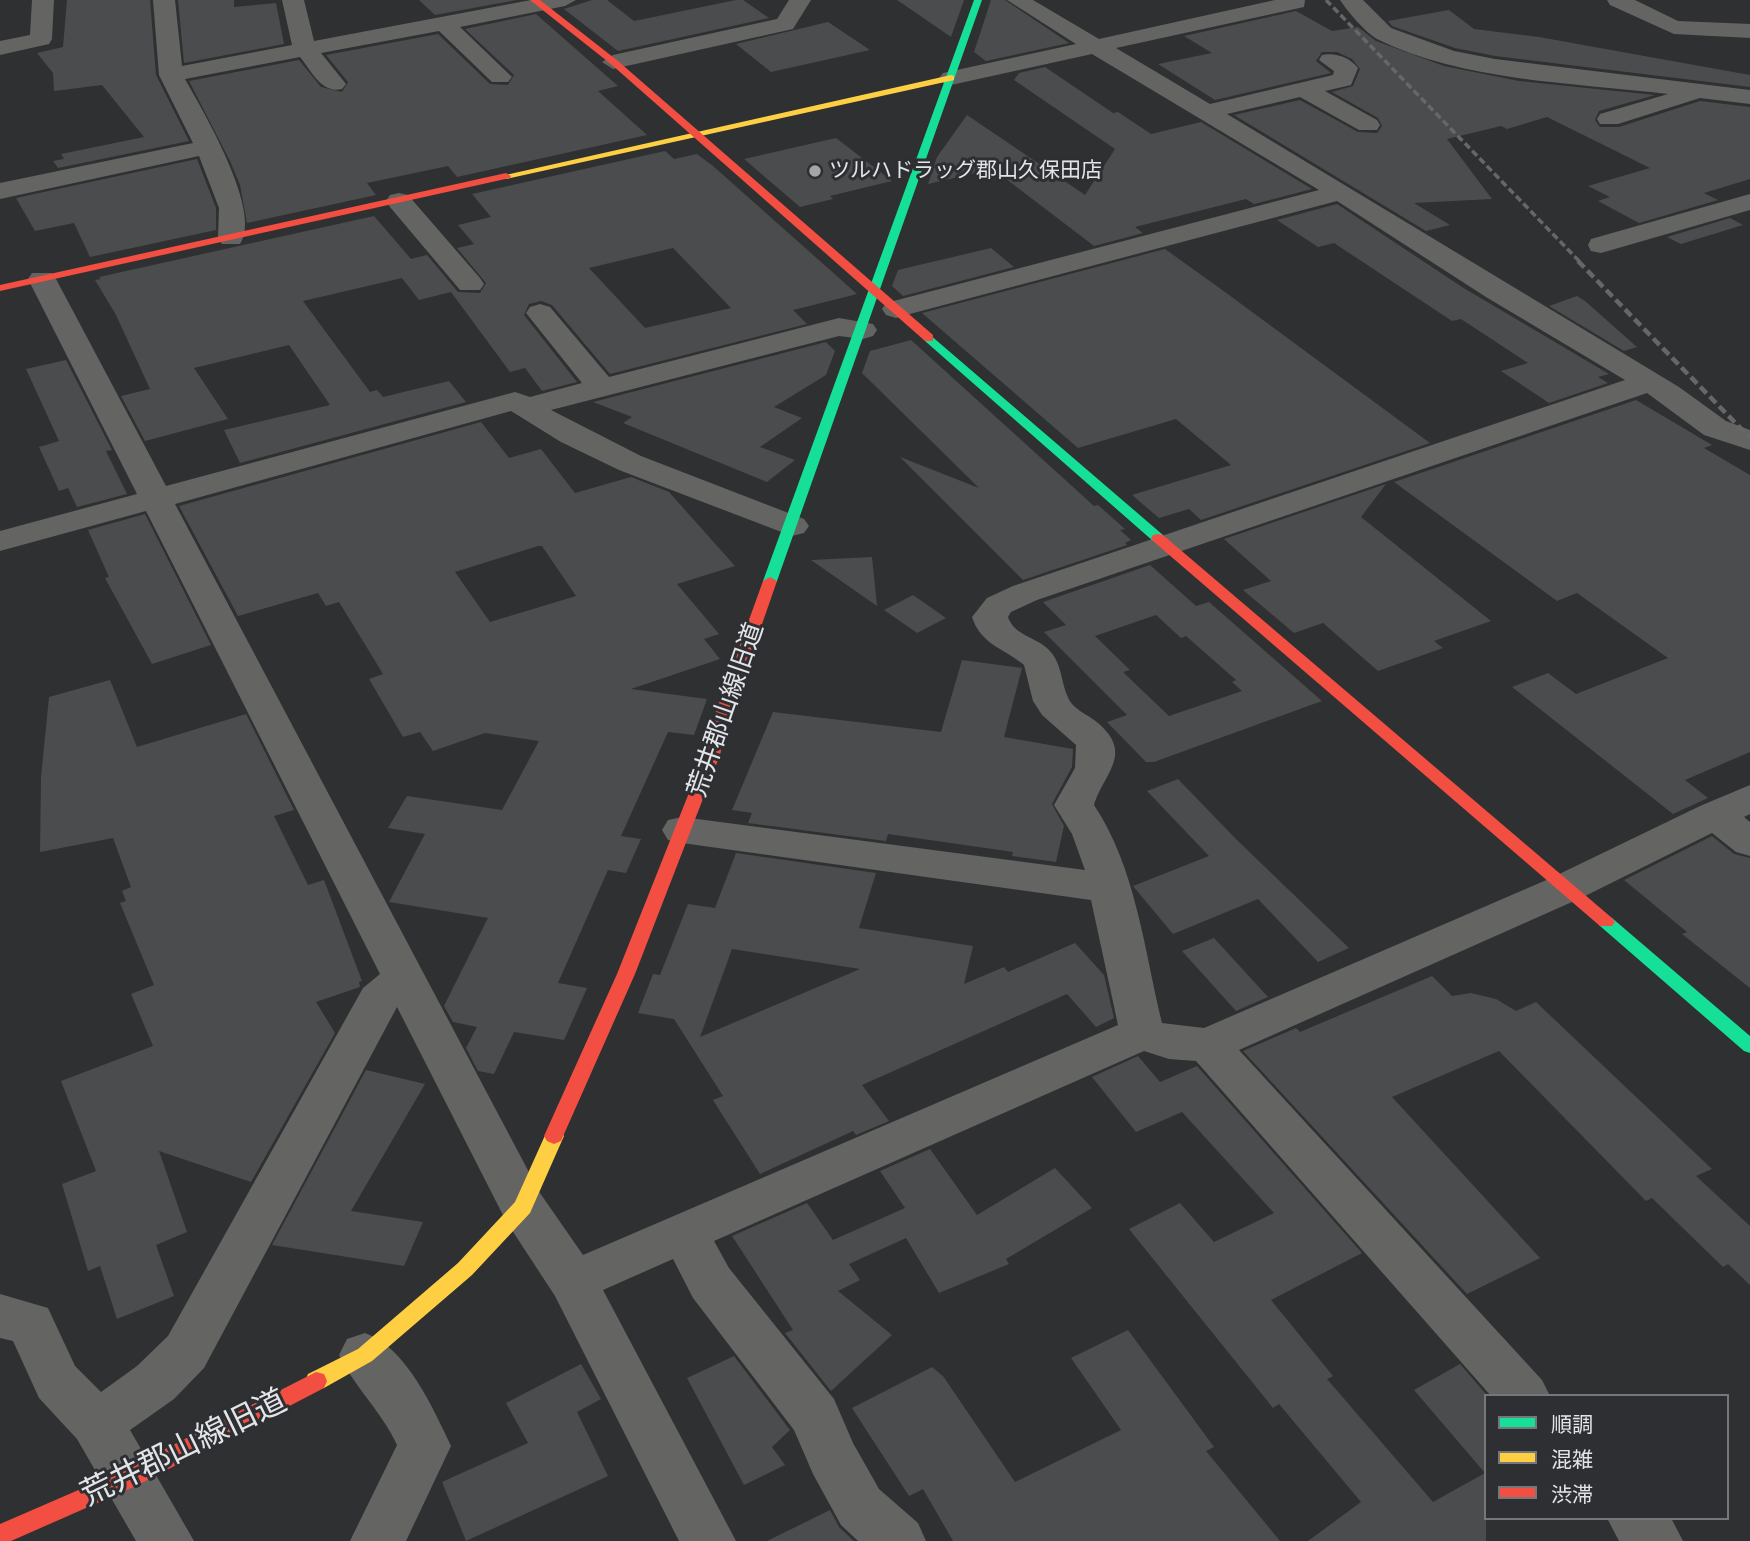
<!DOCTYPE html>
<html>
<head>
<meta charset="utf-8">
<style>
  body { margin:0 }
  #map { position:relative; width:1750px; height:1541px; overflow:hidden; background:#2e3032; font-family:"Alegreya Sans","Noto Sans JP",sans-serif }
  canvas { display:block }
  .legend { position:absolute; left:1484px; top:1394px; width:245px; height:126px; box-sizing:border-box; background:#2d2f33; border:2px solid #76777b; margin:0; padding:9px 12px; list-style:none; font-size:21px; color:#e3e4e7 }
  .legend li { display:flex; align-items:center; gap:14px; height:35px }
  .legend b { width:35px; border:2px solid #76777b }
</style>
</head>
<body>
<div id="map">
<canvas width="1750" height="1541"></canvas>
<ul class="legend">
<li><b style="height:9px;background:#16e098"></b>順調</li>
<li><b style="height:9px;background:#ffcf43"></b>混雑</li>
<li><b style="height:9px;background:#f24e42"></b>渋滞</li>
</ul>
</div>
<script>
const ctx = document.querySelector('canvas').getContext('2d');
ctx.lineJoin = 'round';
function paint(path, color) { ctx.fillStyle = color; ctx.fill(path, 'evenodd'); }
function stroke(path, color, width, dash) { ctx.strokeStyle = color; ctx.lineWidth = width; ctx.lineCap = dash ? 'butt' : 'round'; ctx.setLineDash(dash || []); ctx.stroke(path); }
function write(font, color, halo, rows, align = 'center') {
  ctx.font = font + ' "Alegreya Sans","Noto Sans JP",sans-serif'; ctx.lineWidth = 6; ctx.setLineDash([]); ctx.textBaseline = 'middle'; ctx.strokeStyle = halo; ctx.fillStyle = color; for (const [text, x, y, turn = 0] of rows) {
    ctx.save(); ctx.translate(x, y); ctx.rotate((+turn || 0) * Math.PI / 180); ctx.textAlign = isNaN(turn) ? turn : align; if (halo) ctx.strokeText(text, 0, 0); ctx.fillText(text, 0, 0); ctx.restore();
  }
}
paint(new Path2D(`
  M67 0H150L156 75 189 141 58 168 53 161 64 159 61 154 144 137 102 85 54 91 53 73 37 53 63 47Z
  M178 0H234V7L276 3 284 44 184 63Z
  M419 0H517L435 15Z
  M592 0H607L634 21 736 0H743L769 18 618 51 564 9Z
  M897 0H964L951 37Z
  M991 0H1005L1069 43 986 61 974 52Z
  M1449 10 1474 29 1539 37 1750 75V87L1495 56 1455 48 1392 26 1388 21Z
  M1296 11 1332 31 1358 27 1376 41 1444 66 1519 81 1655 95 1599 111 1595 120 1600 127H1619L1700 101 1750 107V179L1704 193 1718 200 1639 223 1598 201 1610 197 1588 186 1650 168 1547 117 1507 129 1501 126 1447 139 1492 199 1414 203 1450 225 1426 231 1234 115 1300 100 1358 132 1377 133 1382 126 1378 118 1332 92 1353 86 1360 69 1352 59 1337 52H1322L1316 61 1331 73 1215 100 1158 64 1212 53 1184 36Z
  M536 14 618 86 598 91 647 135 457 177 448 166 367 183 376 195 247 223 240 185 230 161 189 81 299 60 321 87 342 92 348 82 326 55 438 34 490 84 508 85 514 75 465 29Z
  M828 22 870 50 771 72 736 44Z
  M1045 67 1113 113 1118 112 1151 134 1201 122 1312 189 1254 204 1246 199 1135 227 1143 233 1094 246 993 169 928 184 937 157 967 115 1085 195 1115 149 1014 80 1019 73Z
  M836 138 892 181 830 196 833 199 800 207 744 159Z
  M665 151 674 159 697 154 713 166 857 294 793 310 807 324 610 374 552 305 541 301 529 304 524 315 577 382 542 391 525 368 510 372 451 292 419 300 402 278 303 301 370 392 377 390 383 397 449 381 466 402 240 463 224 430 330 405 289 345 194 368 228 419 145 441 121 396 150 389 116 315 95 280 101 279 99 277 374 216 411 259 427 255 458 292 480 293 486 283 457 248 474 244 458 225 491 217 472 194ZM673 248 731 308 645 328 589 268Z
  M197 159 216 208V230L90 257 74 223 35 231 16 198Z
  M1337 204 1462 287 1609 374 1598 377 1608 383 1549 403 1501 371 1528 363 1461 319 1452 321 1334 243 1318 247 1277 220Z
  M1730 218 1743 225 1681 244 1667 237Z
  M991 248 1014 267 903 296 892 286 898 270Z
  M1165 249 1225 292 1430 443 1201 520 1189 509 1159 518 1132 495 1231 465 1176 419 1078 448 922 313Z
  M1577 296 1585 301 1637 347 1624 351 1549 306Z
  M911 340 1094 506 1098 505 1125 529 1120 530 1131 540 1125 543 1127 545 1023 580 900 457 979 488 862 373 870 351Z
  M826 342 835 351 826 375 774 407 802 418 760 447 795 460 767 482 623 423 632 417 593 402Z
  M66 360 112 450 106 451 127 494 77 507 68 488 59 491 39 447 59 441 26 369Z
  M1636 400 1712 445 1704 448 1750 475V752L1685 780 1708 798 1673 814 1512 687 1548 673 1576 694 1668 658 1577 593 1557 601 1394 482Z
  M481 422 509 458 541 449 575 493 631 477 669 492 735 566 677 584 719 634 704 639 720 659 631 689 707 699 694 735 668 732 621 836 641 839 626 873 608 870 558 983 587 988 564 1040 514 1032 494 1074 478 1071 466 1048 477 1027 453 1022 444 1006 488 918 389 902 425 834 388 828 407 796 502 810 539 741 485 733 433 751 420 732 403 737 369 679 383 674 339 602 326 606 318 593 238 616 179 506ZM538 546H542L576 596 490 622 455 572Z
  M1386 484 1361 517 1491 621 1434 641 1443 648 1378 671 1323 623 1294 633 1243 590 1271 581 1224 539Z
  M145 514 211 645 152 664 105 578 109 577 88 530Z
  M872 557 877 606 811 560Z
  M1150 565 1196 606 1209 602 1322 701 1154 762H1146L1107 722 1127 715 1044 632 1066 625 1043 602ZM1156 615 1181 638 1186 636 1236 680 1232 682 1242 691 1169 716 1123 672 1130 670 1095 636Z
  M913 595 946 618 917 633 884 610Z
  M962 660 1022 668 1004 737 1073 749 1072 767 1052 804 1064 826 1056 862 1012 856 1013 852 888 834 886 841 748 823 752 813 732 810 773 712 941 732Z
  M110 680 137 747 246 714 294 810 274 816 308 885 324 880 362 981 359 982 360 987 316 1002 335 1033 251 1182 159 1151 187 1232 156 1245 174 1296 117 1319 100 1266 88 1271 62 1184 96 1171 61 1081 153 1046 131 994 154 985 120 903 126 901 122 891 131 887 113 838 40 852 41 777 49 697Z
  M1178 779 1236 839 1349 948 1318 962 1258 899 1173 934 1133 886 1209 856 1147 791Z
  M1712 836 1734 854 1750 858V988L1682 934 1687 932 1624 880Z
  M736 853 876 873 859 928 973 946 964 984 1004 967 1008 972 1075 943 1104 975 1114 1018 1096 1027 1067 994 862 1085 889 1121 856 1135 853 1131 760 1174 713 1100 723 1096 674 1019 638 1013 653 974 660 975 688 904 715 908ZM732 949 860 969 700 1037Z
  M1214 938 1268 997 1236 1011 1182 951Z
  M1432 976 1452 996 1471 993 1496 999 1516 1011 1536 1002 1712 1169 1696 1176 1750 1226V1285L1728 1264 1723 1267 1652 1198 1646 1201 1499 1051 1392 1097 1540 1258 1467 1294 1243 1051 1296 1028 1300 1032Z
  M1138 1056 1160 1082 1197 1066 1362 1253 1271 1300 1333 1376 1327 1379 1433 1502 1485 1473 1414 1390 1460 1364 1486 1394V1541H1308L1361 1502 1279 1404 1273 1408 1129 1229 1180 1203 1214 1242 1274 1213 1182 1112 1136 1132 1092 1077Z
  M366 1070 425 1084 351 1211 423 1222 404 1266 272 1245Z
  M930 1149 977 1215 1055 1168 1092 1208 1006 1259 1009 1264 939 1293 906 1238 849 1264 860 1280 838 1291 892 1335 831 1391 785 1333 793 1330 732 1236 807 1203 833 1240 905 1208 880 1171Z
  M1128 1330 1214 1447 1206 1451 1280 1541H953L923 1489 909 1496 852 1408 932 1367 943 1376 1015 1482 1121 1430 1071 1358Z
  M734 1356 790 1430 772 1447 785 1465 744 1485 687 1378Z
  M581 1364 601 1399 577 1412 608 1476 466 1541 442 1482 528 1443 506 1403Z
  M830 1510 839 1527 854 1541H767Z`), '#4b4c4d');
paint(new Path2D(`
  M32 0H54L52 39 49 44 0 55V41L30 35Z
  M153 0H175L182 66 292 45 282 0H304L314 41 531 0H576L565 6 460 27 512 77 508 82H492L439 31 321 53 346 84 342 89C322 94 312 72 300 57L185 79C203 111 263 212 240 244H222L218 238 219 208 199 156 0 199V183L193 143 159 75Z
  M789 0H811L793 29 613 69 602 62 613 55 777 19Z
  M1007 0H1033L1099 39 1275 0H1305L1304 7 1116 48 1210 104 1333 75 1334 71 1319 60 1322 55C1334 52 1350 57 1358 68L1351 85 1325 91 1377 120 1380 125 1377 130H1359L1300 97 1227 114 1679 387 1726 421 1750 430V450L1704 435 1647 393 1037 600 1011 612 1008 617C1014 636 1037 637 1049 650 1064 665 1060 688 1072 704 1079 712 1090 716 1098 723 1134 754 1104 773 1094 805 1136 868 1144 949 1162 1023L1204 1028 1551 878 1700 806 1750 785V814L1744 817 1750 822V856L1736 852 1712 833 1581 898 1239 1050 1542 1380 1550 1396H1491L1196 1061 1169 1059 1144 1051 714 1241 729 1268 834 1399 853 1443 879 1489 918 1523 926 1541H858L841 1525 813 1474 794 1430 693 1298 673 1259 603 1290 736 1541H679L555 1296 506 1221 397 1007 204 1368 174 1399 130 1430 194 1541H136L77 1439 39 1398 13 1341 0 1338V1294L48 1308 75 1366 101 1392 137 1366 168 1336 363 988 380 974 146 511 0 551V531L137 494 28 279 32 273H52L56 279 166 486 515 392 530 397 582 383 526 313 530 307 540 304 550 307 609 377 839 318 873 324 877 330 873 336 863 339 839 336 551 410 641 456 804 519 809 526 804 533 792 536 619 470 561 442 511 411 175 504 540 1193 583 1255 1118 1025 1091 900 682 843 668 840 662 830 668 820 682 817 1085 870 1072 834 1054 805 1075 768 1076 745 1042 715 1033 701 1024 665C1004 648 981 645 972 617L987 598 1013 586 1625 380 1486 297 1337 201 906 315 896 318 886 315 882 309 886 303 1319 190 1092 54 951 85 943 83 939 78 943 73 1076 44Z
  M1340 0H1363L1391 28 1454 51 1495 59 1750 90V104L1700 98 1618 124H1600L1597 119 1600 114 1668 94C1576 83 1461 81 1377 39 1365 32 1348 12 1340 0Z
  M1607 0H1635L1678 21 1750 24V38L1674 34 1610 5Z
  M399 193 408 195 480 278 484 284 480 290H460L390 207 386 201 390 195Z
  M1750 194V210L1601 253 1591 251 1588 245 1591 239Z
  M365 1333C406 1347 433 1408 451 1446L406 1541H350L397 1445C382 1412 355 1388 339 1355L347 1339Z
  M1607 1518H1671L1683 1541H1619Z`), '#646463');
paint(new Path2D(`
  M974 0H982L777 581 775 584H765L763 581Z
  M929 334 1163 535 1165 538 1163 541H1153L925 341 923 338Z
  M1606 916 1612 918 1750 1036V1053L1744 1051 1600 926 1597 922 1600 918Z`), '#16e098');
paint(new Path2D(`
  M951 75 954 76V80L506 179 501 176Z
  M554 1128 561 1131 564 1136 530 1213 472 1275 372 1361 324 1388 316 1390 308 1388 305 1381 308 1374 358 1349 458 1263 515 1202 547 1131Z`), '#ffcf43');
paint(new Path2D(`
  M530 0H540L618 61 933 335V341H925L612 65Z
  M506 173 511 176 510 178 0 291V285Z
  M1158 534 1163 535 1612 918 1615 922 1612 926H1600L1153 541 1151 538 1153 535Z
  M770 577 777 581 727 725 720 755 635 974 561 1141 554 1144 547 1141 544 1136 617 974 704 755 711 725 763 581Z
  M316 1372 324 1374 327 1381 324 1388 136 1486 11 1541H0V1524L120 1472Z`), '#f24e42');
stroke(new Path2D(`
  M1326 0 1580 262`), '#676768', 3.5, [7, 3.5]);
stroke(new Path2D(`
  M1578 261 1750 438`), '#676768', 4.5, [9, 4.5]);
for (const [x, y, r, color] of [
  [815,171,7,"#a4a5a8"]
]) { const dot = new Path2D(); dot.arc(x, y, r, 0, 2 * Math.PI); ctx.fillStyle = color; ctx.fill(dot); stroke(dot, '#2d2f33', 2.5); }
write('21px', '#e3e4e7', '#2d2f33', [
  ["ツルハドラッグ郡山久保田店",829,171]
], 'left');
write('26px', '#e3e4e7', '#2d2f33', [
  ["荒井郡山線旧道",726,710,-71]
]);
write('32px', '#e3e4e7', '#2d2f33', [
  ["荒井郡山線旧道",184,1448,-26]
]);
</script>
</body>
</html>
